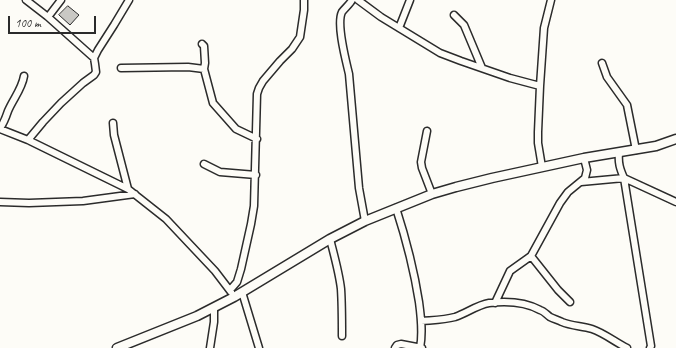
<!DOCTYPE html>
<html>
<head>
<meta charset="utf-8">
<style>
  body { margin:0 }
  #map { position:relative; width:676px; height:348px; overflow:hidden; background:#fdfcf7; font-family:Caveat,sans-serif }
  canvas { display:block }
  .scale { position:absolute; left:8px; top:16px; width:88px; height:18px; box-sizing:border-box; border:2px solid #2b2b2b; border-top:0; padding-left:5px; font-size:12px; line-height:14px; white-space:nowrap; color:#2b2b2b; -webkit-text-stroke:3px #fdfcf7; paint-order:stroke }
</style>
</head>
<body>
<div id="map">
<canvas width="676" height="348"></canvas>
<div class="scale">100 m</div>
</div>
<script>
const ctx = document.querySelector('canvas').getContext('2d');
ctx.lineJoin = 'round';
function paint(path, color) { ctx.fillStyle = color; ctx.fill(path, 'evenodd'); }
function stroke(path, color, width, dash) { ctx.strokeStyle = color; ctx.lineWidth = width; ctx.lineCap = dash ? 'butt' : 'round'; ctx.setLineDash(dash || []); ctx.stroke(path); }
const building = new Path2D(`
  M68 6 79 15 70 25 59 15Z`);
paint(building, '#c9c8c4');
stroke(building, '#2b2b2b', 1);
const minor = new Path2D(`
  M26 0 48 17 94 58
  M352 0C350 4 345 8 342 12 336 24 346 61 349 74L359 188 365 221
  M358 0 381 17 440 53 461 61 510 78 540 86
  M454 15 464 25 482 68
  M48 17 61 0
  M399 28 410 0
  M202 44 204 46 205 63 204 69 213 103 236 129 257 139
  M602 63 607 77 627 105 636 150
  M121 68 188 67 204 69
  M113 123 114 135 128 189
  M0 128C4 123 6 117 8 111 13 99 22 89 24 76
  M0 129 28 140 128 189 166 219 215 271 231 292
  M427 131 421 162 422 168 432 194
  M28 140 43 122 61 103 83 83 94 75 96 72 95 64 94 58 98 50 114 25 129 0
  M619 153C618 163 620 169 624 178L676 202
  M204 164 220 172 256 175
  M542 167 538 143V132L540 86 544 28 551 0
  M581 182 624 178 651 346 650 348
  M0 202 29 203 83 201 135 194
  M396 208C406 239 414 270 419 302 421 317 423 333 420 348
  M330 239C334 255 339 272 341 289 342 304 342 320 342 336
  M531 256 560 203 568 192 585 178 587 170 584 158
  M230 290 237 282 241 269 251 224 254 206 257 94 259 88 263 81 280 61 292 49 300 37 304 10V0
  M242 292 259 348
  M495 303 510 271 531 256 558 290 570 302
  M421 321C433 320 444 320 455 317 467 313 477 305 489 303 506 301 525 302 540 310 544 311 547 315 550 317 554 319 558 320 562 322 571 326 582 326 592 329 604 333 615 342 627 348
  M210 348 214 322V307
  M395 348 397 345 401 344 422 348`);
const secondary = new Path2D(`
  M117 348 197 316 234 297 330 239 365 221 432 194 456 187 492 178 584 158 656 146 676 139`);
stroke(minor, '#2b2b2b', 9);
stroke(secondary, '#2b2b2b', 11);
stroke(minor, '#fdfcf7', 6);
stroke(secondary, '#fdfcf7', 8);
</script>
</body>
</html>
